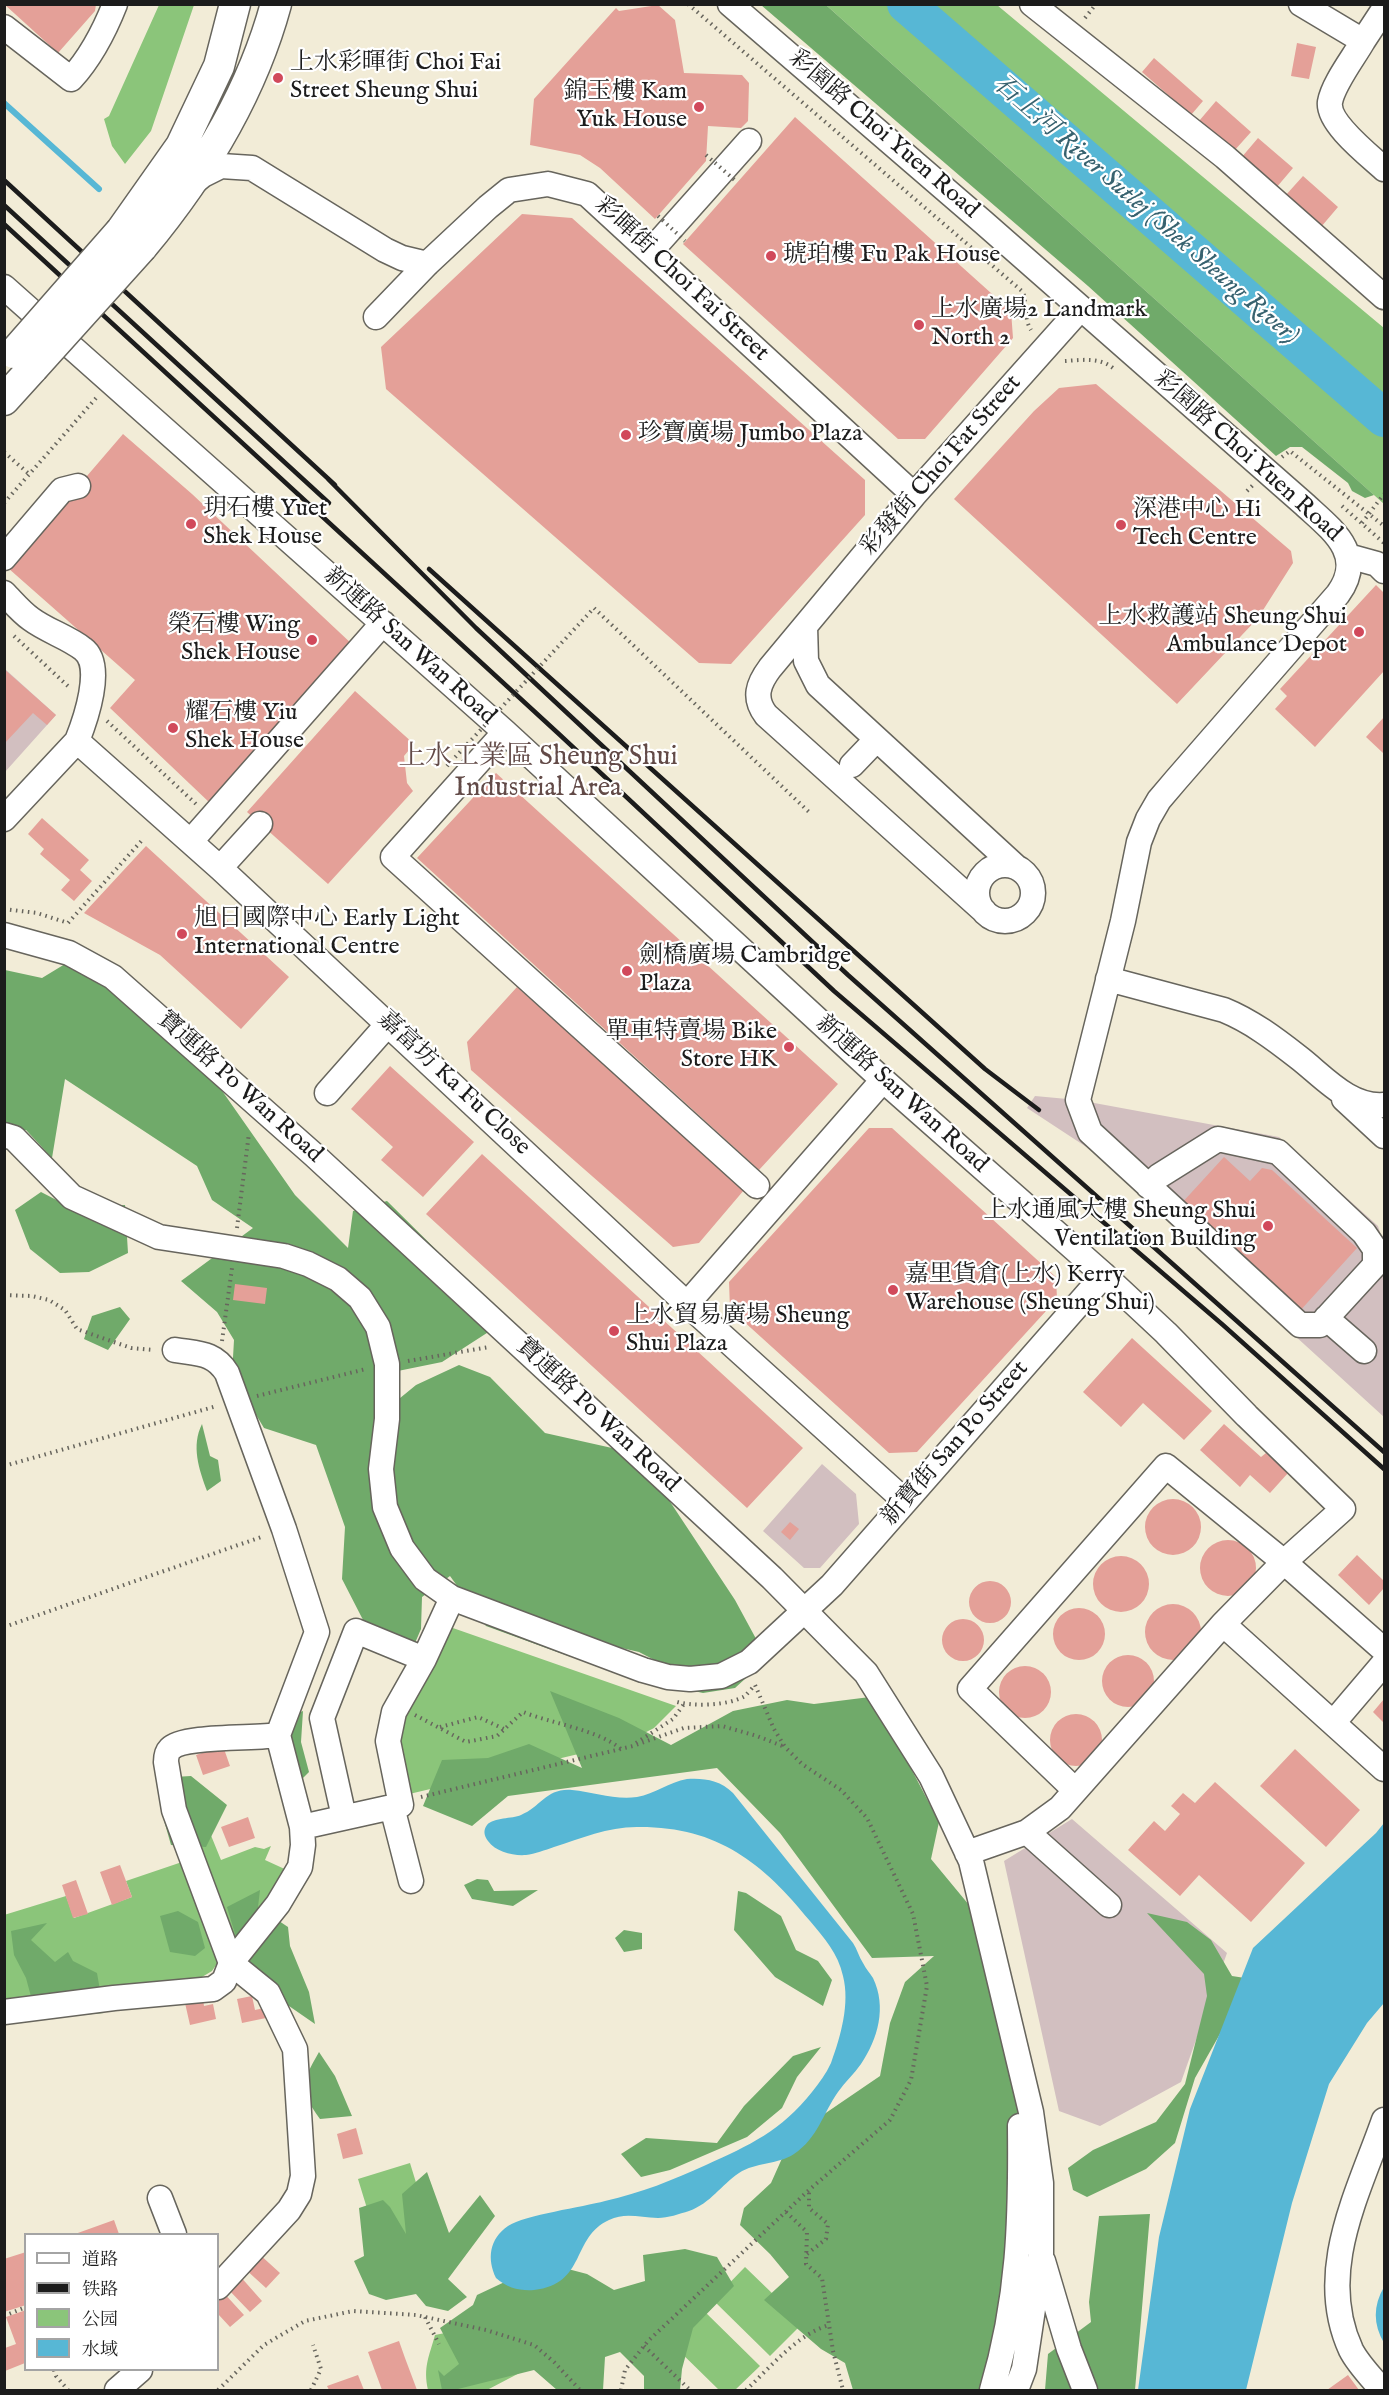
<!DOCTYPE html>
<html>
<head>
<meta charset="utf-8">
<style>
  body { margin:0 }
  #map { position:relative; width:1389px; height:2395px; overflow:hidden; background:#f2ecd7; font-family:"IM FELL English","Noto Serif SC",serif }
  canvas { display:block }
  .frame { position:absolute; inset:0; border:6px solid #1c1c1c; pointer-events:none }
  .legend { position:absolute; left:24px; top:2233px; width:195px; height:138px; box-sizing:border-box; background:#fff; border:2px solid #a4a4a4; margin:0; padding:8px 10px; list-style:none; font-size:18px; color:#1c1c1c }
  .legend li { display:flex; align-items:center; gap:12px; height:30px }
  .legend b { width:30px; border:2px solid #a4a4a4 }
</style>
</head>
<body>
<div id="map">
<canvas width="1389" height="2395"></canvas>
<div class="frame"></div>
<ul class="legend">
<li><b style="height:8px;background:#fff"></b>道路</li>
<li><b style="height:8px;background:#1c1c1c"></b>铁路</li>
<li><b style="height:16px;background:#8bc57a"></b>公园</li>
<li><b style="height:16px;background:#57b7d5"></b>水域</li>
</ul>
</div>
<script>
const ctx = document.querySelector('canvas').getContext('2d');
ctx.lineJoin = 'round';
function paint(path, color) { ctx.fillStyle = color; ctx.fill(path, 'evenodd'); }
function stroke(path, color, width, dash) { ctx.strokeStyle = color; ctx.lineWidth = width; ctx.lineCap = dash ? 'butt' : 'round'; ctx.setLineDash(dash || []); ctx.stroke(path); }
function write(font, color, halo, rows, align = 'center') {
  ctx.font = font + ' "IM FELL English","Noto Serif SC",serif'; ctx.lineWidth = 4.5; ctx.setLineDash([]); ctx.textBaseline = 'middle'; ctx.strokeStyle = halo; ctx.fillStyle = color; for (const [text, x, y, turn = 0] of rows) {
    ctx.save(); ctx.translate(x, y); ctx.rotate((+turn || 0) * Math.PI / 180); ctx.textAlign = isNaN(turn) ? turn : align; if (halo) ctx.strokeText(text, 0, 0); ctx.fillText(text, 0, 0); ctx.restore();
  }
}
paint(new Path2D(`
  M5 669 56 715 5 772Z
  M1035 1096 1078 1100 1279 1137 1378 1226 1384 1245V1417L1091 1150 1027 1108Z
  M822 1464 856 1494 859 1524 820 1568H804L763 1531Z
  M1072 1819 1227 1953 1181 2082 1100 2126 1059 2111 1004 1861Z`), '#d2bfc0');
paint(new Path2D(`
  M159 5H194L151 131 125 164 112 146 104 119 109 116Z
  M826 5H997L1384 328V504Z
  M450 1627 676 1706 654 1728 625 1743 405 1795 397 1729Z
  M210 1833 221 1860 255 1847 264 1849 271 1846 265 1860 289 1871 239 1936 234 1938 193 1839Z
  M182 1862 218 1962 212 1971 197 1980 5 2006 4 1915 66 1896 74 1918 132 1897 126 1881Z
  M410 2163 440 2261 388 2277 358 2179Z
  M745 2267 803 2323 770 2356 713 2300Z
  M702 2309 760 2366 735 2390H719L670 2342Z
  M445 2333 529 2368 487 2390H428C423 2367 429 2357 435 2335Z`), '#8bc57a');
paint(new Path2D(`
  M761 5H826L1374 495 1365 498 1352 491 1348 483 1302 447H1290L1276 456 1088 286Z
  M63 939 211 1075 295 1195 348 1248 353 1211 387 1201 507 1320 442 1362 388 1373 383 1412 416 1385 459 1365 490 1377 545 1433 621 1450 659 1485 735 1600 767 1659 735 1688 703 1693 648 1681 664 1665 639 1652 600 1643 571 1657 486 1626 450 1576 422 1597 421 1629 406 1664 379 1651 342 1579 345 1527 316 1445 264 1428 232 1375 234 1340 217 1312 181 1281 253 1228 212 1200 197 1166 65 1079 52 1158 26 1130 5 1131V970L42 978 65 964Z
  M41 1192 72 1208 125 1205 128 1253 89 1272 60 1273 30 1249 15 1210Z
  M120 1307 130 1319 108 1350 84 1339 92 1316Z
  M202 1424 210 1456 218 1460 221 1481 207 1491C199 1469 191 1446 202 1424Z
  M550 1691 619 1718 671 1745 733 1711 787 1700 814 1704 870 1697 893 1734 939 1822 931 1859 974 1911 1046 2210 1042 2332 1029 2390H853L845 2363 821 2349 764 2300 789 2277 770 2254 740 2225 744 2208 771 2183 792 2136 880 2076 890 2023 905 1982 934 1956 872 1958 780 1833 717 1768 508 1796 472 1826 423 1806 442 1760 488 1758 529 1744 582 1768Z
  M303 1711 301 1742 309 1772 288 1793 285 1718Z
  M191 1776 227 1805 206 1847 171 1845 161 1810 174 1777Z
  M477 1879 488 1880 494 1891 538 1890 513 1906 472 1899 464 1885Z
  M260 1890 258 1907 288 1927 290 1946 309 1992 315 2024 289 2006 276 2019 251 1988 227 1907Z
  M738 1891 746 1893 781 1916 796 1950 818 1961 832 1980 823 2006 775 1977 734 1930Z
  M178 1911 198 1922 205 1948 195 1956 170 1952 160 1916Z
  M1147 1913 1187 1922 1211 1940 1232 1976 1245 1978 1229 2018 1195 2078 1175 2143 1146 2169 1087 2197 1073 2190 1068 2168 1093 2150 1156 2122 1185 2084 1207 1996 1204 1974Z
  M47 1923 31 1940 55 1962 68 1952 73 1961 97 1973 104 2013 37 2019 26 1978 14 1955 11 1931Z
  M624 1930 642 1933V1949L624 1952 615 1938Z
  M821 2047 797 2077 782 2108 747 2137 670 2170 641 2177 621 2154 646 2138 717 2143 744 2106 793 2056Z
  M319 2052 335 2076 352 2116 320 2119C298 2088 301 2084 319 2052Z
  M427 2172 449 2233 480 2195 495 2216 448 2279 467 2297 448 2311 426 2306 416 2294 386 2300 369 2294 354 2261 364 2256 359 2208 383 2200 390 2207 406 2234 402 2194Z
  M1150 2214 1135 2390H1045L1048 2354 1091 2322 1089 2302 1099 2216Z
  M685 2249 717 2257 734 2286 693 2328 682 2369 680 2390H644V2376L620 2352 605 2357 603 2390H557L534 2370 454 2390H442L438 2370 444 2376 459 2364 440 2328 473 2305 477 2295 545 2263 587 2274 614 2290 645 2281 643 2255Z`), '#70aa6a');
paint(new Path2D(`
  M687 1779C704 1778 720 1780 733 1793L853 1943C857 1949 859 1957 863 1963 866 1969 870 1973 873 1978 887 2007 878 2039 861 2064 854 2074 845 2082 838 2092 823 2113 818 2138 794 2154 777 2165 756 2162 739 2173 721 2185 711 2203 689 2211 679 2214 668 2218 658 2218 640 2218 626 2212 609 2220 571 2237 587 2284 534 2290 520 2291 507 2288 496 2278 487 2259 489 2239 508 2226 525 2215 583 2207 605 2201 641 2193 673 2180 706 2165 750 2145 781 2131 812 2092 819 2083 826 2074 831 2063 841 2036 850 2003 843 1976 838 1953 824 1938 810 1921 763 1863 718 1827 640 1827 610 1826 582 1838 554 1847 545 1850 535 1854 526 1855 513 1856 496 1852 488 1841 484 1836 483 1830 487 1825 494 1817 512 1819 521 1815 541 1807 546 1788 572 1790 594 1792 614 1800 637 1797 655 1794 669 1782 687 1779Z
  M1384 1823V2003L1367 2023 1329 2084 1292 2203 1246 2390H1138L1159 2237 1190 2109 1253 1948 1376 1833Z
  M1384 2287V2343C1373 2324 1373 2306 1384 2287Z`), '#57b7d5');
stroke(new Path2D(`
  M4 103 99 189`), '#57b7d5', 6);
stroke(new Path2D(`
  M906 4 1384 418`), '#57b7d5', 38);
paint(new Path2D(`
  M4 4H96L95 11 58 53Z
  M658 5 675 20 684 73 742 75 749 83 748 121 741 128 708 126 706 161 655 219 600 168 580 155 530 145 534 99 616 8 619 11Z
  M1297 43 1316 47 1309 79 1291 76Z
  M1154 58 1203 101 1191 115 1142 72Z
  M1216 101 1251 132 1234 151 1199 121Z
  M795 117 1011 311 1013 338 925 439H898L683 244Z
  M1258 138 1293 168 1276 188 1241 158Z
  M1303 176 1338 207 1321 227 1285 196Z
  M522 214 572 218 865 480V515L731 664 699 663 386 389 381 347Z
  M1096 384 1291 551 1293 563 1258 618 1177 704 954 499 1034 411 1059 388Z
  M123 434 192 494 354 646 211 804 110 708 135 680 8 568Z
  M1376 585 1384 593V671L1315 747 1275 709 1287 696 1280 689Z
  M4 669 56 715 47 725 33 713 4 744Z
  M355 691 414 744 404 756 407 783 413 791 328 884 247 812Z
  M1384 717V752L1383 753 1366 737Z
  M496 773 838 1084 759 1170 417 858Z
  M42 818 89 860 80 870 92 881 74 901 61 890 70 880 40 854 44 849 28 834Z
  M146 846 289 977 241 1029 160 955 84 913Z
  M517 987 744 1190 699 1243 673 1247 471 1070 467 1042Z
  M390 1066 474 1142 423 1197 381 1160 393 1147 351 1109Z
  M869 1128H892L1056 1277 1057 1299 917 1452 889 1453 730 1309 729 1282Z
  M482 1154 803 1448 747 1508 426 1214Z
  M1224 1157 1250 1181 1262 1168 1272 1170 1357 1248 1298 1313 1180 1205Z
  M235 1284 267 1288 265 1304 233 1300Z
  M1132 1338 1212 1411 1184 1440 1143 1403 1121 1427 1083 1392Z
  M1224 1424 1261 1457 1266 1453 1288 1473 1270 1493 1250 1475 1240 1487 1200 1450Z
  M1145 1527a28 28 0 1 1 56 0a28 28 0 1 1-56 0Z
  M790 1522 799 1529 790 1540 781 1532Z
  M1200 1568a28 28 0 1 1 56 0a28 28 0 1 1-56 0Z
  M1357 1555 1384 1581V1588L1369 1605 1338 1575Z
  M1093 1584a28 28 0 1 1 56 0a28 28 0 1 1-56 0Z
  M969 1602a21 21 0 1 1 42 0a21 21 0 1 1-42 0Z
  M1145 1632a28 28 0 1 1 56 0a28 28 0 1 1-56 0Z
  M1053 1634a26 26 0 1 1 52 0a26 26 0 1 1-52 0Z
  M942 1640a21 21 0 1 1 42 0a21 21 0 1 1-42 0Z
  M1102 1681a26 26 0 1 1 52 0a26 26 0 1 1-52 0Z
  M999 1692a26 26 0 1 1 52 0a26 26 0 1 1-52 0Z
  M1384 1699V1723L1373 1712Z
  M1050 1740a26 26 0 1 1 52 0a26 26 0 1 1-52 0Z
  M223 1746 230 1766 203 1775 196 1755Z
  M1295 1749 1360 1810 1326 1847 1260 1786Z
  M1215 1782 1305 1863 1251 1922 1199 1875 1180 1896 1128 1850 1154 1821 1165 1831 1180 1814 1171 1806 1183 1793 1195 1803Z
  M248 1817 255 1838 229 1847 221 1827Z
  M120 1865 132 1897 112 1905 100 1872Z
  M76 1880 88 1914 73 1918 62 1885Z
  M252 1996 255 2010 264 2008 266 2018 242 2023 237 1999Z
  M203 1999 204 2006 213 2004 216 2019 190 2025 185 2003Z
  M356 2128 363 2154 343 2159 337 2134Z
  M114 2220 119 2234H75Z
  M26 2252V2305L4 2312V2259Z
  M258 2253 280 2273 266 2288 244 2268Z
  M239 2275 262 2301 250 2312 226 2287Z
  M222 2291 244 2315 230 2327 218 2314V2295Z
  M26 2310 25 2363 5 2371V2348L16 2344 6 2317Z
  M399 2341 405 2358 417 2390H382L368 2352Z
  M358 2375 364 2390H329L327 2386Z
  M1348 2375 1359 2390H1327Z`), '#e4a098');
const minor = new Path2D(`
  M730 4 983 222 1304 504C1331 529 1367 554 1338 594L1176 780 1159 800 1148 819 1139 842 1123 921 1078 1100 1090 1132 1300 1325H1320L1375 1265V1249L1364 1233 1278 1152 1218 1139 1159 1176 1148 1186
  M1032 4 1225 157 1384 297
  M1301 4 1363 41C1354 57 1333 84 1330 102 1327 123 1370 156 1384 169
  M4 27 71 79C91 57 104 32 115 4
  M1363 41 1384 9
  M193 183 203 175 221 166 252 168 385 250 402 258 427 264
  M650 252 749 141
  M4 287 505 732 883 1080 1104 1275 1166 1333 1247 1416 1343 1509 1284 1562 1166 1466 970 1689 1075 1790
  M376 317 427 264 488 207 509 190 548 184 587 194 914 495
  M1348 556 1377 564 1384 571
  M4 558 62 490 78 486
  M4 593C13 602 21 612 31 619 47 631 68 637 83 649 105 665 85 721 77 741
  M805 626 806 661 818 685 1015 866
  M505 732 393 857 757 1186
  M852 765 876 740
  M4 819 77 741 220 868 687 1304 905 1501
  M191 841 383 623
  M977 893a28 28 0 1 1 56 0a28 28 0 1 1-56 0Z
  M220 868 260 824
  M984 911 766 715C753 698 758 684 770 668L914 495 1081 308
  M4 935 69 953 113 977 314 1155 772 1578 866 1673 931 1776 971 1861 1031 2112 1041 2183V2256L1024 2369 1016 2390
  M1108 979 1224 1010C1251 1021 1275 1039 1298 1057 1323 1076 1349 1108 1384 1105
  M327 1093 388 1024
  M1344 1099 1384 1136
  M4 1135 14 1138 72 1197 159 1237 284 1256 308 1264 338 1279 360 1298 378 1327 387 1364V1419L381 1469 385 1507 402 1548 425 1579 452 1598 643 1670 668 1677 690 1679 721 1676 749 1662 832 1585 1104 1275
  M687 1304 883 1080
  M1326 1318 1364 1351
  M175 1350C198 1354 214 1352 227 1373L284 1529 317 1632 278 1735 302 1827 303 1845 300 1867 278 1904 231 1963 268 1993 295 2049 303 2176 299 2194 289 2210 218 2287
  M1223 1624 1284 1562 1384 1650
  M1333 1723 1384 1663
  M392 1807 411 1881
  M344 1817 322 1718 356 1631 424 1659
  M302 1827 401 1805 388 1741 394 1712 424 1659 452 1598
  M1027 1832 1109 1905
  M967 1853 1027 1832 1060 1808 1223 1624 1384 1769
  M4 2012 114 1998 213 1989 224 1981 231 1963 174 1810 166 1762C166 1757 167 1752 170 1749 183 1735 256 1739 278 1735
  M160 2198 174 2234
  M1043 2261 1069 2349 1085 2390
  M117 2390 140 2370
  M992 2390C1019 2299 1021 2220 1020 2126
  M1382 2390C1372 2378 1358 2364 1351 2350 1315 2272 1358 2194 1384 2120`);
const major = new Path2D(`
  M121 231 181 146 219 66 235 4
  M142 247C202 175 251 96 276 4
  M4 400 33 368`);
stroke(minor, '#67655d', 27);
stroke(major, '#67655d', 33);
stroke(new Path2D(`
  M688 4 1023 292C1027 304 1024 319 1031 330
  M1085 18 1096 4
  M1065 361C1082 360 1099 357 1113 368
  M4 452 29 474
  M1282 457 1290 451 1384 526
  M1247 491 1253 485
  M4 503 97 397
  M1342 506 1384 543
  M1362 523 1384 494
  M14 636 70 688
  M107 721 196 804
  M4 909 37 913 68 923 144 838
  M237 1228 249 1133
  M4 1295 32 1296 49 1300 65 1310 77 1329 131 1348 154 1350
  M222 1341 232 1268
  M408 1361 489 1347
  M257 1396 366 1369
  M4 1466 217 1406
  M4 1627 264 1536
  M415 1715 466 1742 497 1736 523 1712C550 1723 599 1730 621 1749
  M440 1727 478 1717 504 1729
  M636 1743 673 1719 684 1704
  M421 1797 633 1746 684 1728 722 1726 757 1736 785 1747
  M786 2212 807 2232 806 2264 822 2278 833 2351 843 2390
  M807 2254 826 2239 828 2224 809 2208V2190
  M4 2316 26 2307
  M425 2317 439 2344
  M644 2346 690 2390
  M54 2370 56 2376 68 2390
  M218 2390 264 2345 305 2321 353 2311 416 2315 486 2330 534 2345 554 2362 580 2390
  M311 2390 321 2369 313 2345
  M621 2390 625 2370 648 2341 809 2190 890 2120 911 2080 927 1986 913 1914 867 1818 841 1790 802 1764 785 1747 774 1729 755 1685C752 1688 748 1693 745 1696 728 1706 691 1707 674 1701
  M746 2390C771 2367 796 2335 829 2325`), '#67655d', 4, [1.5, 4.5]);
stroke(minor, '#fff', 24);
stroke(major, '#fff', 30);
stroke(new Path2D(`
  M4 180 335 485
  M4 205 329 503
  M4 224 560 735 834 991 1223 1325 1384 1469
  M328 479 476 628 848 975 1384 1452
  M429 569 985 1069 1039 1110`), '#1c1c1c', 4.5);
const majorBridge = new Path2D(`
  M14 353 121 231
  M33 368 142 247`);
stroke(majorBridge, '#67655d', 33, []);
stroke(new Path2D(`
  M706 155 737 182
  M658 216 685 241
  M447 766 594 608 810 813`), '#67655d', 4, [1.5, 4.5]);
stroke(majorBridge, '#fff', 30);
for (const [x, y, r, color] of [
  [278,78,6,"#d1495b"],
  [699,107,6,"#d1495b"],
  [771,256,6,"#d1495b"],
  [919,325,6,"#d1495b"],
  [626,435,6,"#d1495b"],
  [191,524,6,"#d1495b"],
  [1121,525,6,"#d1495b"],
  [1359,632,6,"#d1495b"],
  [312,640,6,"#d1495b"],
  [173,728,6,"#d1495b"],
  [182,934,6,"#d1495b"],
  [627,971,6,"#d1495b"],
  [789,1047,6,"#d1495b"],
  [1268,1226,6,"#d1495b"],
  [893,1290,6,"#d1495b"],
  [614,1331,6,"#d1495b"]
]) { const dot = new Path2D(); dot.arc(x, y, r, 0, 2 * Math.PI); ctx.fillStyle = color; ctx.fill(dot); stroke(dot, '#fff', 2); }
write('24px', '#1c1c1c', '#fff', [
  ["上水彩暉街 Choi Fai",290,64],
  ["Street Sheung Shui",290,92],
  ["錦玉樓 Kam",687,93,"right"],
  ["Yuk House",687,121,"right"],
  ["琥珀樓 Fu Pak House",783,256],
  ["上水廣場2 Landmark",931,311],
  ["North 2",931,339],
  ["珍寶廣場 Jumbo Plaza",638,435],
  ["玥石樓 Yuet",203,510],
  ["Shek House",203,538],
  ["深港中心 Hi",1133,511],
  ["Tech Centre",1133,539],
  ["上水救護站 Sheung Shui",1347,618,"right"],
  ["Ambulance Depot",1347,646,"right"],
  ["榮石樓 Wing",300,626,"right"],
  ["Shek House",300,654,"right"],
  ["耀石樓 Yiu",185,714],
  ["Shek House",185,742],
  ["旭日國際中心 Early Light",194,920],
  ["International Centre",194,948],
  ["劍橋廣場 Cambridge",639,957],
  ["Plaza",639,985],
  ["單車特賣場 Bike",777,1033,"right"],
  ["Store HK",777,1061,"right"],
  ["上水通風大樓 Sheung Shui",1256,1212,"right"],
  ["Ventilation Building",1256,1240,"right"],
  ["嘉里貨倉(上水) Kerry",905,1276],
  ["Warehouse (Sheung Shui)",905,1304],
  ["上水貿易廣場 Sheung",626,1317],
  ["Shui Plaza",626,1345]
], 'left');
write('24px', '#1c1c1c', '#fff', [
  ["彩園路 Choi Yuen Road",883,135,41],
  ["彩暉街 Choi Fai Street",681,280,43],
  ["彩園路 Choi Yuen Road",1247,457,42],
  ["彩發街 Choi Fat Street",942,466,-49],
  ["新運路 San Wan Road",409,647,42],
  ["嘉富坊 Ka Fu Close",453,1084,43],
  ["寶運路 Po Wan Road",239,1088,42],
  ["新運路 San Wan Road",901,1095,42],
  ["寶運路 Po Wan Road",597,1416,43],
  ["新寶街 San Po Street",956,1444,-49]
]);
write('italic 26px', '#37626f', '#fff', [
  ["石上河 River Sutlej (Shek Sheung River)",1145,211,41]
]);
write('27px', '#624a47', '#fff', [
  ["上水工業區 Sheung Shui",538,758],
  ["Industrial Area",538,789]
]);
</script>
</body>
</html>
